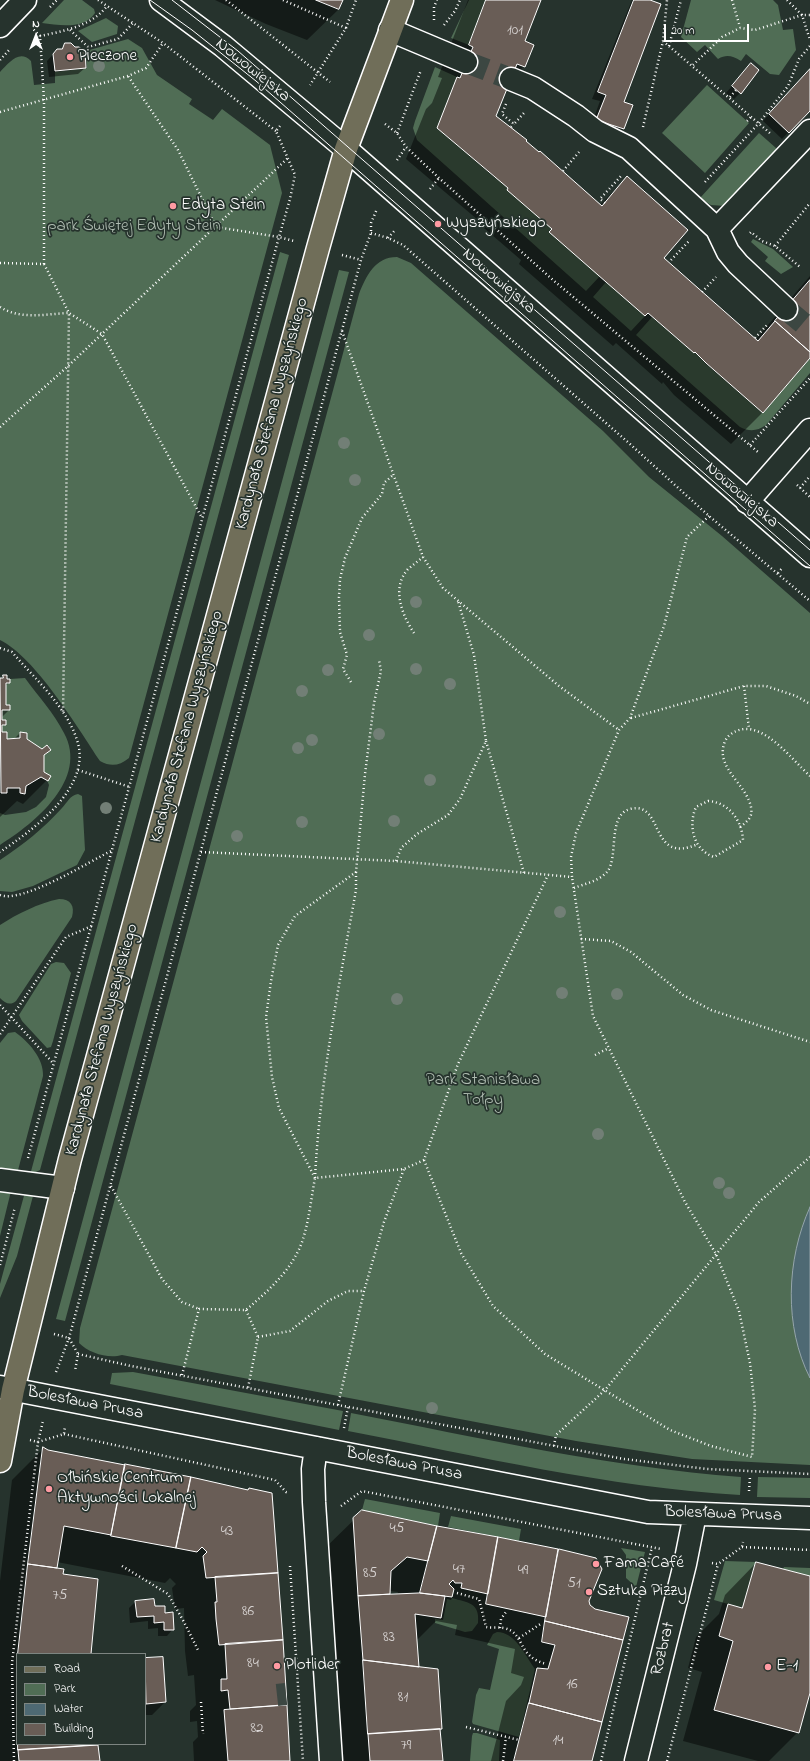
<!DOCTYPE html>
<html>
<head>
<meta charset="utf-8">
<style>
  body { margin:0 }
  #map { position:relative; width:810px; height:1761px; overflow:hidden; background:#26332d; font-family:"Indie Flower",sans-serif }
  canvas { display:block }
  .legend { position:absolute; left:16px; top:1653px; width:130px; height:92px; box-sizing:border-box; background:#26332d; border:1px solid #7d8581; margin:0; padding:5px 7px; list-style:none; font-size:12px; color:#fff }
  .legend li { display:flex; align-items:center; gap:8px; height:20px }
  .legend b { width:20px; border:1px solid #7d8581 }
  .north { position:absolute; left:16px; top:16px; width:40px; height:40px; -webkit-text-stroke:3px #26332d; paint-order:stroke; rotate:0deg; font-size:11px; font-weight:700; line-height:16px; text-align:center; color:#fff }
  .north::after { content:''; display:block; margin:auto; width:14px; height:18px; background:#fff; clip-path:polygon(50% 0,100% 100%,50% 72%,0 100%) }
  .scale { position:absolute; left:664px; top:24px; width:85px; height:18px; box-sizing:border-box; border:2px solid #fff; border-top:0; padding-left:5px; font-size:12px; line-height:14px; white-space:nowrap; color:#fff; -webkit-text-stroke:3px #26332d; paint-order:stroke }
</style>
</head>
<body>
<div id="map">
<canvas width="810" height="1761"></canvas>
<ul class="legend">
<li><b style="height:5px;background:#706e59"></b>Road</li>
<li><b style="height:11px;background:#506d55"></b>Park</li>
<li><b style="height:11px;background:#4e6973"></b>Water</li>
<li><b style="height:11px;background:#695d56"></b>Building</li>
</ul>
<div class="north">N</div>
<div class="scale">20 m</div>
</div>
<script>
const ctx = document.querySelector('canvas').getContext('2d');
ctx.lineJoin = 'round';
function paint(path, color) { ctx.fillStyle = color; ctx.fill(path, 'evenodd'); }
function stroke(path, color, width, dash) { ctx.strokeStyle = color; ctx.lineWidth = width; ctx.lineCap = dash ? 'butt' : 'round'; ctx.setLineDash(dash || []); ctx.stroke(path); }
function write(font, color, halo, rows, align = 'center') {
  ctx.font = font + ' "Indie Flower",sans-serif'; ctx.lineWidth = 3.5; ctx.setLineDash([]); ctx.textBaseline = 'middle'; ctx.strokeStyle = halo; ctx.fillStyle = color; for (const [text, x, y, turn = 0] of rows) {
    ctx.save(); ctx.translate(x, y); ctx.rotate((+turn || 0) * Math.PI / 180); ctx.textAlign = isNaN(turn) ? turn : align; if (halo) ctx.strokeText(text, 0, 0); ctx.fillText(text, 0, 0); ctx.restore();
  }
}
paint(new Path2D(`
  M64 0H82L94 9 95 13C84 30 59 25 42 23Z
  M469 0H486L469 45 451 38Z
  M691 0H773L778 5 783 30 793 29 796 50 779 75 770 74 746 54 741 61C732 56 727 54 718 59L705 45 697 52 681 37Z
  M106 18 118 26 117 34 92 42 78 31Z
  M128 39 142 48 157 75 192 99 189 104 213 120 222 109 270 145 282 193 129 758C119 766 111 767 100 761 78 728 35 657 0 640V72C9 63 19 49 31 61L34 85 55 83V72L87 68 86 51Z
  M435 67 457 77 437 128 495 178 496 177 552 229 549 232 600 276 586 291 417 140 413 128 415 121Z
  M707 85 749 123 705 173 662 133Z
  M759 133 776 148 775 154 725 206 711 205 700 198Z
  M753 239 773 249 793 267 781 274 765 261 768 257 751 242Z
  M280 252 289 255 40 1170 30 1175Z
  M397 257 411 263 603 431 649 477 722 536 810 613V1465L692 1459 576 1441 122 1355C108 1359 89 1353 79 1343L80 1328 359 294C366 276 375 257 397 257Z
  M339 270 349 272 65 1321 56 1319Z
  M606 282 645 316 631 331 593 297Z
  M652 317 694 353 695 352 706 364 763 413 810 358V373L766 425C757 431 750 432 740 427L636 335Z
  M25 678C38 696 54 713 64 733 89 779 35 823 0 845V813L5 815 26 812 36 807 46 797 49 785 44 772V755L51 750 48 745 42 749 27 739 26 733 20 732V738L7 739V732H2V725H6V720H2V710H10V706L6 705V683H10V679Z
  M78 794 82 796 85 850 77 865 33 886 12 892 0 891V860C23 845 44 828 62 808 67 803 70 795 78 794Z
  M59 899C71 899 75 906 72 917L16 1001C10 1006 5 1003 0 998V925C17 914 39 903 59 899Z
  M56 962 64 963 71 973 53 1041 51 1047 47 1048 22 1021 19 1015 51 964Z
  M15 1032C29 1042 44 1059 43 1076L17 1174 0 1172V1043L8 1033Z
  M0 1190 11 1191 0 1236Z
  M25 1192H30L33 1196 17 1256 0 1298V1284Z
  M133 1372 343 1411 339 1430 110 1384 112 1373Z
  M351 1413C481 1438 609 1467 741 1477L740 1495C607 1487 478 1456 348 1431Z
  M758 1477 810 1478V1498L757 1497Z
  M365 1499 440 1513 438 1526 362 1510Z
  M451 1516 521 1529 519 1541 448 1527Z
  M621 1548 645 1552 636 1587 626 1578V1555Z
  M725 1561 756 1562 742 1608 714 1600Z
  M784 1567 810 1568V1576L783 1569Z
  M452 1598C468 1603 480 1602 478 1623L472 1631 465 1632 435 1623V1619L443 1620 447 1599 451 1600Z
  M497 1632C515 1632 525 1655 535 1669L519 1737 473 1724 472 1722 476 1695 479 1688 490 1690 499 1649 487 1645 493 1634Z
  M473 1733H477L500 1740 499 1761H470L472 1736Z`), '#506d55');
const water = new Path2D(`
  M810 1207V1378C784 1327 786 1260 810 1207Z`);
paint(water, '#4e6973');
stroke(water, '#95a5ab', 1);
paint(new Path2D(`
  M215 0H342L339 9 307 40 266 24Z
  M468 0H540L524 42V66L508 83 495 116 600 205 627 178 663 258 755 340 810 276V356L762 413 731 444 674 395 663 382 662 384 616 343 613 346 575 313 519 264 521 260 477 222 478 220 406 159 426 109 432 103 442 78 438 77Z
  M632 0H647L623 103V129L617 135 591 126 600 101 592 99Z
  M65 44 85 68 78 74 49 77 47 61 57 50H60Z
  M810 70V109L782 139 763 121Z
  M745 71 740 93 734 99 726 93Z
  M4 676 9 683 5 686V706L9 710 1 718 5 724 1 728 0 733H6V740L14 739 20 733 26 740 42 750H49L43 756V773L47 780 23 804 17 801 0 817V679Z
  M43 1449 48 1451 247 1491 271 1494 290 1761H194L193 1742 198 1737 197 1721 190 1722V1711L196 1705 194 1675 188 1676 185 1651 184 1608 175 1609 172 1588 176 1584 170 1578 165 1583 57 1562 55 1569 61 1575 91 1654H17V1744H97L99 1761H0V1581L12 1480Z
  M362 1512 596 1559 588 1601 590 1761H491L506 1701 521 1685 524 1677 511 1673 515 1649 455 1635 457 1625 436 1621 416 1641 418 1668 441 1728 439 1730 442 1761H337L322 1551ZM390 1591 398 1592 397 1595H389Z
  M756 1563 810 1577V1694L798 1732 769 1761H758L683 1741 702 1672 688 1668 696 1637 719 1614 725 1595Z
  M135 1602 154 1607 164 1614 173 1629 167 1636H158V1628L148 1629V1621L130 1623 129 1608Z
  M162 1658 165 1702 152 1715H145V1659Z`), '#0007');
const building = new Path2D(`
  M316 0H343L339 9Z
  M486 0H541L525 41 534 45 525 67 517 64 496 116 527 140 526 141 539 152 540 151 602 206 627 176 688 230 664 258 758 341 775 321 810 352V358L763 413 706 363 695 352 694 353 648 313 645 316 606 282 549 232 552 229 507 190 508 188 437 128 457 77 460 78 473 47 469 45Z
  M634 0H650L661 4 624 102 633 105 624 129 596 120 606 95 598 92Z
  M65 43H71L75 47H79L85 51 86 68 55 71 53 54 57 49H62Z
  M751 63 759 70 741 94 732 86Z
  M810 69V111L789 133 769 114Z
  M810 280V352L775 321Z
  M3 675H7V679H10V683H6V705H10V710H2V720H6V725H2V732H7V739L20 738V732L27 733V739L42 749 47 745 51 750 44 755V772L51 776 48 781 41 777 26 786 25 794 20 793V788H7V793H1L0 678H3Z
  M43 1447 48 1450 125 1465 111 1535 64 1526 57 1568 28 1564Z
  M125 1464 191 1477 176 1548 111 1536Z
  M191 1477 248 1490 249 1488 272 1493 278 1573 206 1578 203 1556 207 1552 202 1547 197 1552 176 1548Z
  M362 1510 437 1526 428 1561 407 1557 391 1571 390 1594 358 1596 353 1518Z
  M437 1526 498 1537 488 1594 461 1588 462 1583H455L453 1580 449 1584 454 1589 452 1597 420 1593Z
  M498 1537 558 1549 546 1617 486 1604Z
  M559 1549 596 1558 602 1569 589 1601 590 1605 595 1609 629 1617 623 1640 545 1621Z
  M756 1562 810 1576V1693L799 1733 714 1710 733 1641 719 1636 728 1604 742 1608Z
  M28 1564 64 1569 63 1574 98 1579 91 1654H18Z
  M278 1573 283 1640 219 1645 216 1619 215 1602H217L215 1577Z
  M420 1593 445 1596 441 1618 415 1614 419 1667 363 1660 358 1596Z
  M154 1599 155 1606H165V1613L173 1612 174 1630H164V1622L154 1623V1616L137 1617 135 1601Z
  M545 1621 623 1640 602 1722 529 1703 537 1668 548 1669 555 1645 542 1642Z
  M283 1640 287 1705 230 1709 228 1690 221 1691V1679H227L225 1644Z
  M163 1657 166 1702 146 1704 145 1658Z
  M363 1660 438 1669 442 1729 368 1734Z
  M529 1703 602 1722 592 1761H514Z
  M287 1705 290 1761H228L224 1710Z
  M440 1729 443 1761H370L368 1734Z
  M18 1744H98V1745L18 1750Z
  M98 1745 100 1761H19L18 1750Z`);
paint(building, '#695d56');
stroke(building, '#fff', 1);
stroke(new Path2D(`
  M466 62 511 79
  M786 309 810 329
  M277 1695 286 1694`), '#3c4742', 22, [22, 11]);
const minor = new Path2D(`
  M161 0 223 46 346 149 810 556
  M0 26 25 0
  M390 30 466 62
  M511 79 533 88 576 116 595 131 629 148 717 229 728 252 738 264 786 309
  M717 229 810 131
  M747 502 810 430
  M0 1180 63 1188
  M0 1387 648 1512 810 1518
  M316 1448 313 1469 314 1502 331 1761
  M636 1761 685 1564 695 1514`);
const major = new Path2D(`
  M0 1461 13 1390 70 1159 318 248 346 149 402 0`);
stroke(minor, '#fff', 25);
stroke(major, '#fff', 25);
stroke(new Path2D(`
  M98 0 163 43 276 131
  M226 0 330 82
  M283 0 346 28 310 85
  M732 0 740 27
  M787 0 802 15H810
  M50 7 57 0
  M434 20V7L437 0
  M444 25 455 11 460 0
  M346 28 356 0
  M70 30 88 47 118 39 133 23
  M40 36C64 31 92 26 107 6
  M663 41 771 134
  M669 46 681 0
  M0 60 9 50
  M693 65 722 37 740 28 755 30 802 15 810 40
  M730 97 736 90
  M506 104 502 114 514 124 524 113
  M0 112 128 76 146 68 163 43
  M747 121 751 117
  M385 124 397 133 406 147 439 178 553 280 758 452
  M280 126 276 131 295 175 290 199 279 237 294 241
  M511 127 514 124
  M643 127 663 41 667 0
  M397 133 421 70
  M397 160 406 147
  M563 171 579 152
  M705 182 759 123 788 86 799 59 810 46
  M430 189 439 178
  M605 203 600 199 621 176
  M371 233 388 238 403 245 630 444 709 516 810 601
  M750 233 751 232 762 241 775 246 800 267
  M388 238 396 229
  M775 246 810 203
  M342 255 361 260
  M671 260 690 240
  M0 263 44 264V100L40 36 33 29
  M44 264 69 313 102 334 202 518
  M702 292 716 277
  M0 307C21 320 45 314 69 313L63 713
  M342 331 423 557 443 588 559 686 619 730
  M755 338 767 325
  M0 427 67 367 289 157
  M750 445 810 378
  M797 485 810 497
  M800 488 810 476
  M778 573 783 567
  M414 633C402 615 391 588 408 569 413 565 418 561 423 557
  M0 648 12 652C35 679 66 706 77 740 93 787 33 830 0 852
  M351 682 343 669 347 655 340 632 339 597 340 579 345 558 362 518 382 494 384 483 393 475
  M744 686 749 729
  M631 718 744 686H766L796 696 810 704
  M486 741 524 873
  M78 770 130 787
  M708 801C728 802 742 820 743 840L714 857C693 850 688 825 696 807Z
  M740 827C748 821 753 817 751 807 747 788 726 774 723 756 722 748 724 739 731 734 759 714 791 759 810 776
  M201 852 396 861 572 877 571 857 576 833 619 730 630 718 664 626 687 537 709 516
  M396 861 401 848 417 834 448 815 460 799 486 741 474 655 458 601
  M574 888C584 884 599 881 607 872 619 858 607 815 630 809 665 800 648 866 698 844
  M0 895C22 904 90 861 113 850
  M581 939 611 941 631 952 683 995 711 1010 810 1042
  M0 1005 54 1064
  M0 1034 66 937 92 926
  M595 1055 609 1048
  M28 1158 279 237 216 227 178 150 128 76
  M424 1160 461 1253 493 1306 545 1354 670 1430 711 1446 752 1457 755 1409 750 1363 739 1311 716 1254 685 1202 593 1016 572 877
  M315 1178 279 1108 272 1077 266 1017 271 981 278 945 295 916 356 872 365 774 374 703 381 671 379 660
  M315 1178C320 1081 339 985 356 890V872
  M111 1186 162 1279 182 1302 199 1309
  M0 1265 15 1207
  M246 1310 258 1337 248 1388
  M54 1334 69 1338 78 1354 75 1371
  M258 1337 290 1331 328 1301 348 1291H364
  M78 1354 131 1366 624 1459 707 1469 810 1474
  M56 1372 69 1338 342 330 361 260 371 233V223L377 209
  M182 1375 199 1309 246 1310C268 1291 292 1270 302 1242 309 1222 311 1199 315 1178L404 1169 424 1160 458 1064 548 875
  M338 1405 364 1291 384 1222 404 1169
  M344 1428 348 1407
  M64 1434 275 1480 286 1492 289 1493
  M30 1440 38 1442 64 1434 65 1426
  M554 1446 556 1435 605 1390 759 1202 810 1157
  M749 1491 750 1477
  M341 1506 362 1491 661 1549
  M742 1547 810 1550
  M712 1563 718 1564 742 1547 743 1542
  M122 1566 168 1594 184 1622 198 1650
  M290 1566 303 1761
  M457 1593 479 1599 486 1627C491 1628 498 1627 504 1628 526 1633 516 1657 547 1664
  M500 1628 501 1619 506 1612
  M519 1638 542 1623
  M201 1702 203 1734
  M466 1727 519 1740
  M14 1761 12 1663 38 1442 43 1421
  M503 1761 506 1737
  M601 1761 652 1547
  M667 1761 718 1564`), '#fff', 2.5, [1, 3]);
stroke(minor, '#26332d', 22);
stroke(major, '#706e59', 22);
stroke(new Path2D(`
  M150 0 192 30 256 81 810 566
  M172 0 238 51 810 550`), '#fff', 1);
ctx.fillStyle = '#727f76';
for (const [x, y] of [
  [99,66],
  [344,443],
  [355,480],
  [416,602],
  [369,635],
  [416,669],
  [328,670],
  [450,684],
  [302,691],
  [379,734],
  [312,740],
  [298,748],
  [430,780],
  [106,808],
  [394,821],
  [302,822],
  [237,836],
  [560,912],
  [562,993],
  [617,994],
  [397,999],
  [598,1134],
  [719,1183],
  [729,1193],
  [432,1408]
]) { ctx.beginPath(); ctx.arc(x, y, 6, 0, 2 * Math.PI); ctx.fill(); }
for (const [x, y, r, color] of [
  [70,57,4,"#ff9aa2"],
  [173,206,4,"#ff9aa2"],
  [438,224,4,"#ff9aa2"],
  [49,1489,4,"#ff9aa2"],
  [596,1564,4,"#ff9aa2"],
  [589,1592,4,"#ff9aa2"],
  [277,1666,4,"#ff9aa2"],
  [768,1667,4,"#ff9aa2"]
]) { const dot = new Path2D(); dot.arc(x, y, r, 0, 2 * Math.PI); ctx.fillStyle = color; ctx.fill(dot); stroke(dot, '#26332d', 1.5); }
write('15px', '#dad6d5', null, [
  ["101",515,32],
  ["45",397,1530],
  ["43",227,1533],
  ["47",459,1571],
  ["49",523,1572],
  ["85",370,1575],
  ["51",574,1585],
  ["75",60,1597],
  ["86",248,1613],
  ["83",389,1639],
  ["84",253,1665],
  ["16",572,1686],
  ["81",403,1699],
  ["82",257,1730],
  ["14",558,1742],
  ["79",406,1747]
]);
write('17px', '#fff', '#26332d', [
  ["Pieczone",78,57],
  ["Edyta Stein",181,206],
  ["Wyszyńskiego",446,224],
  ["Ołbińskie Centrum",57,1479],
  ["Aktywności Lokalnej",57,1499],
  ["Fama Café",604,1564],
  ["Sztuka Pizzy",597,1592],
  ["Plotlider",285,1666],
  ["E-1",776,1667]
], 'left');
write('17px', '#fff', '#26332d', [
  ["Nowowiejska",252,71,39],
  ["Nowowiejska",498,282,41],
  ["Kardynała Stefana Wyszyńskiego",273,414,-75],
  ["Nowowiejska",741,496,41],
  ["Kardynała Stefana Wyszyńskiego",188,727,-75],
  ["Kardynała Stefana Wyszyńskiego",103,1040,-75],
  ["Bolesława Prusa",85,1404,11],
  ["Bolesława Prusa",404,1465,11],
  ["Bolesława Prusa",723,1515,2],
  ["Rozbrat",664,1649,-76]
]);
write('17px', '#b0bdb2', '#26332d', [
  ["park Świętej Edyty Stein",134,227],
  ["Park Stanisława",483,1081],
  ["Tołpy",483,1101]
]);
</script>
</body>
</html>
